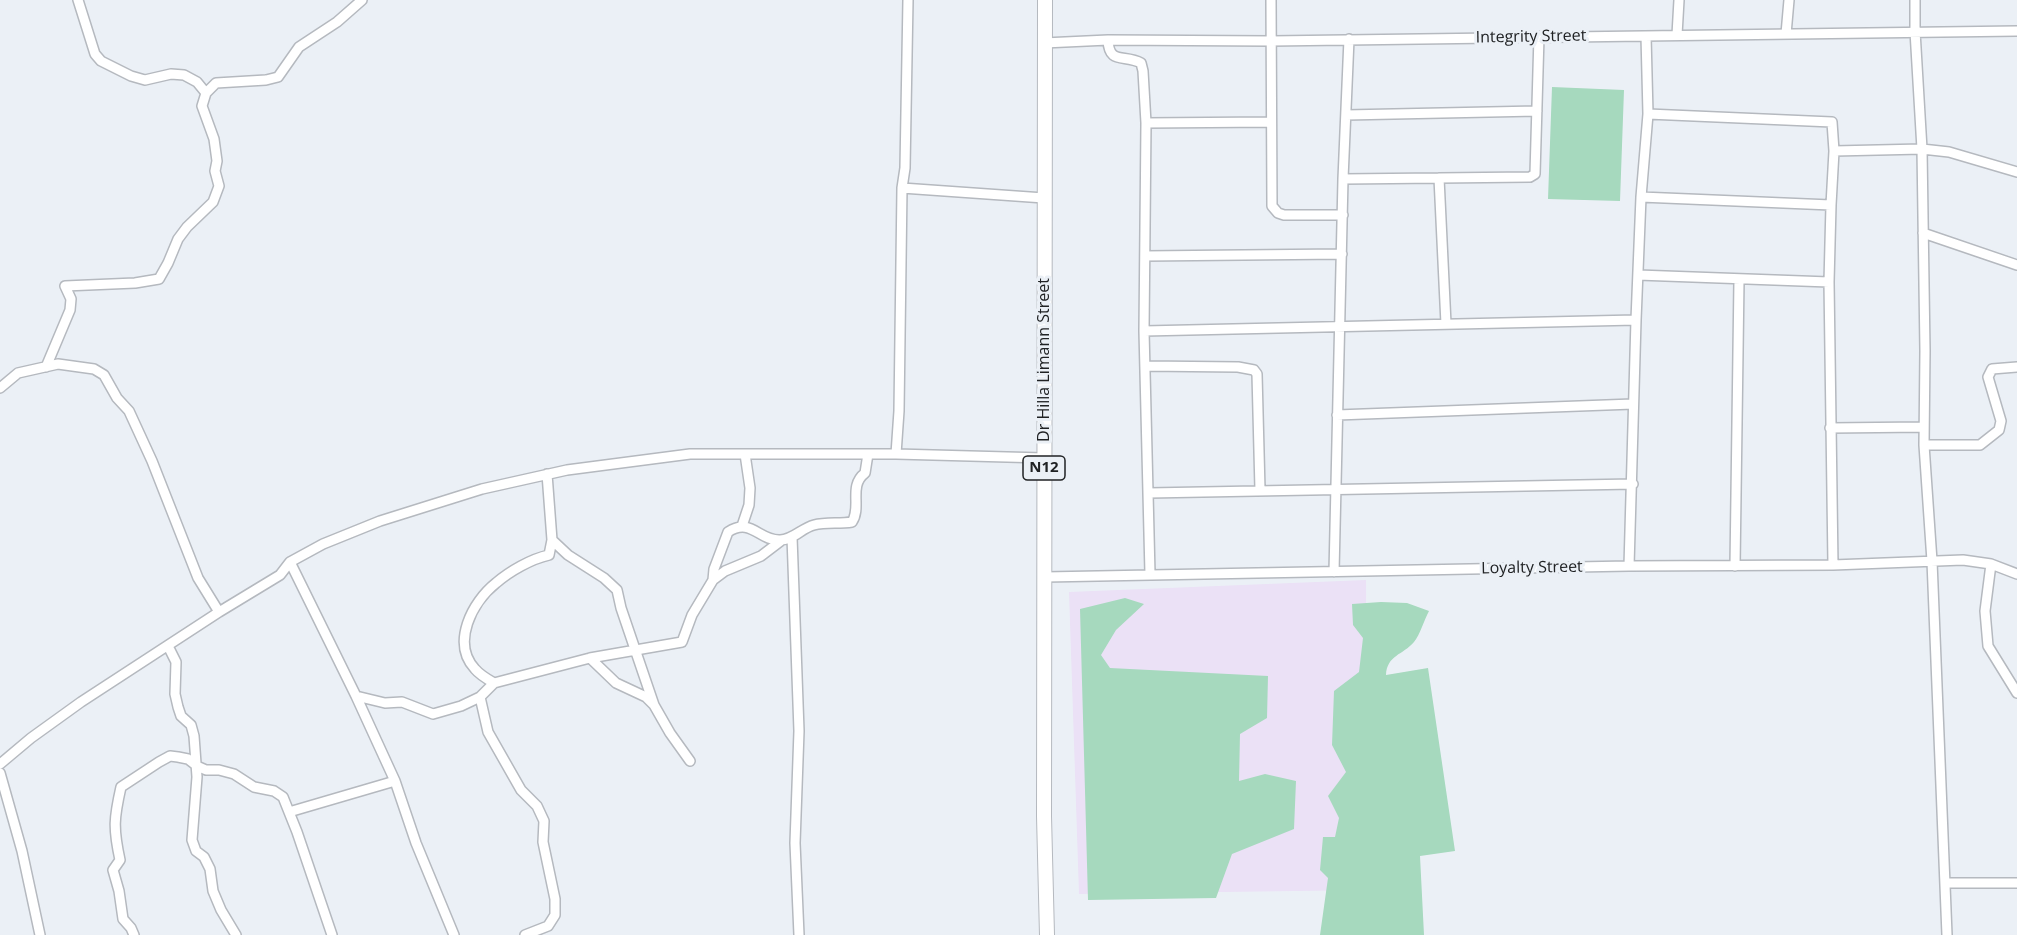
<!DOCTYPE html>
<html>
<head>
<meta charset="utf-8">
<style>
  body { margin:0 }
  canvas { display:block; background:#ebf0f6 }
</style>
</head>
<body>
<canvas width="2017" height="935"></canvas>
<script>
const ctx = document.querySelector('canvas').getContext('2d');
ctx.lineJoin = 'round';
function paint(path, color) { ctx.fillStyle = color; ctx.fill(path, 'evenodd'); }
function stroke(path, color, width, dash) { ctx.strokeStyle = color; ctx.lineWidth = width; ctx.lineCap = dash ? 'butt' : 'round'; ctx.setLineDash(dash || []); ctx.stroke(path); }
function write(font, color, halo, rows, align = 'center') {
  ctx.font = font + ' "Open Sans",sans-serif'; ctx.lineWidth = 6; ctx.setLineDash([]); ctx.textBaseline = 'middle'; ctx.strokeStyle = halo; ctx.fillStyle = color; for (const [text, x, y, turn = 0] of rows) {
    ctx.save(); ctx.translate(x, y); ctx.rotate((+turn || 0) * Math.PI / 180); ctx.textAlign = isNaN(turn) ? turn : align; if (halo) ctx.strokeText(text, 0, 0); ctx.fillText(text, 0, 0); ctx.restore();
  }
}
paint(new Path2D(`
  M1366 580 1368 890 1079 894 1069 592Z`), '#ebe1f6');
paint(new Path2D(`
  M1552 87 1624 90 1620 201 1548 199Z
  M1125 598 1144 604 1116 630 1101 655 1110 668 1268 676 1267 718 1240 734 1239 781 1265 774 1296 781 1294 829 1232 854 1216 898 1088 900 1080 609Z
  M1381 602 1407 603 1429 611C1424 620 1420 635 1414 642 1403 655 1387 655 1386 675L1428 668 1455 851 1420 856 1424 935H1320L1328 878 1320 870 1323 837H1335L1339 818 1328 796 1346 772 1332 745 1334 691 1359 672 1363 638 1353 625 1352 604Z`), '#a6d9be');
const minor = new Path2D(`
  M78 0 95 54 101 61 131 76 145 80 171 74 184 75 197 82 206 93
  M1271 0 1272 206 1278 213 1284 215H1343
  M1915 0V31L1922 149 1925 351 1924 445 1932 561 1947 935
  M1786 34 1789 0
  M1677 35 1679 0
  M1108 40C1109 65 1124 54 1141 63L1143 71 1146 123 1144 331 1150 574
  M1044 43 1108 40 1271 41 2017 31
  M1346 115 1537 111
  M1146 123 1271 122
  M1834 151 1922 149 1949 152 2017 172
  M1439 178 1530 177 1535 174 1539 36
  M1343 179 1439 178 1446 324
  M902 188 1044 198
  M1641 197 1831 205 1834 151 1832 122 1648 114
  M1923 233 2017 265
  M1145 256 1342 254
  M1638 275 1829 282 1831 205
  M1829 282 1833 565
  M1144 331 1636 320
  M1145 366 1238 367 1254 370 1257 374 1260 490
  M46 367 70 310 71 299 65 286 135 283 159 279 168 263 178 239 187 227 213 202 219 186 215 171 217 161 214 139 202 106 206 93 216 83 266 80 278 77 299 47 337 22 362 0
  M0 388 18 373 58 364 94 369 104 375 117 398 129 411 152 461 198 578 219 612
  M1337 415 1633 404
  M1830 428 1924 427
  M1924 445H1980L1999 430 2001 421 1988 377 1992 369 2017 367
  M896 454 899 411 902 188 905 168 908 0
  M1149 493 1633 484
  M742 526 749 505 750 488 745 454
  M792 537 799 731 795 843 799 935
  M552 540 568 555 604 578 617 590 621 608 654 705
  M290 562 356 696 395 781 416 843 454 935
  M1991 564 1985 611 1988 646 2017 693
  M1629 566 1636 320 1641 197 1648 114 1646 36
  M1735 566 1739 280
  M1334 572 1343 179 1349 39
  M1045 577 1629 566 1833 565 1963 560 1991 564 2017 574
  M713 580 725 571 761 556 782 540
  M168 646 176 662 175 694 178 707 181 716 191 725 194 736 197 777 192 840 196 851 204 857 210 869 213 891 221 910 236 935
  M590 658 616 683 646 697 654 705 670 733 690 761
  M494 683C487 679 480 675 475 669 451 643 472 602 496 583 510 571 531 559 549 555L552 540 547 474
  M356 696 385 703 402 702 433 714 461 706 480 697 494 683 590 658 682 642 692 615 713 580 714 569 728 532C751 517 759 541 780 540 793 540 802 528 814 525 826 522 839 524 852 522 862 507 848 486 865 473L868 454
  M480 697 488 732 521 790 537 806 544 821 543 842 555 899V915L548 926 525 935
  M0 764 31 738 81 702 219 612 280 575 290 562 323 544 380 521 482 489 567 470 690 454H896L1044 458
  M0 773 22 851 40 935
  M289 812 395 781
  M1945 883H2017
  M134 935 131 928 123 919 119 891 113 870 120 860C113 828 114 818 121 787L159 762 170 756 178 757 188 759 197 766 206 770H219L234 774 254 787 274 791 283 797 297 832 332 935`);
const highway = new Path2D(`
  M1045 0 1044 816 1047 935`);
stroke(minor, '#b5b9bf', 12);
stroke(highway, '#b5b9bf', 16);
stroke(minor, '#fff', 9);
stroke(highway, '#fff', 14);
for (const [x, y, w] of [
  [1044,468,42]
]) { const box = new Path2D(); box.roundRect(x - w / 2, y - 12, w, 24, 4.5); ctx.fillStyle = '#ebf0f6'; ctx.fill(box); stroke(box, '#202224', 1.5); }
write('bold 15px', '#202224', null, [
  ["N12",1044,468]
]);
write('16px', '#202224', '#ebf0f6', [
  ["Integrity Street",1531,37,-1],
  ["Dr Hilla Limann Street",1044,360,-90],
  ["Loyalty Street",1532,568,-1]
]);
</script>
</body>
</html>
